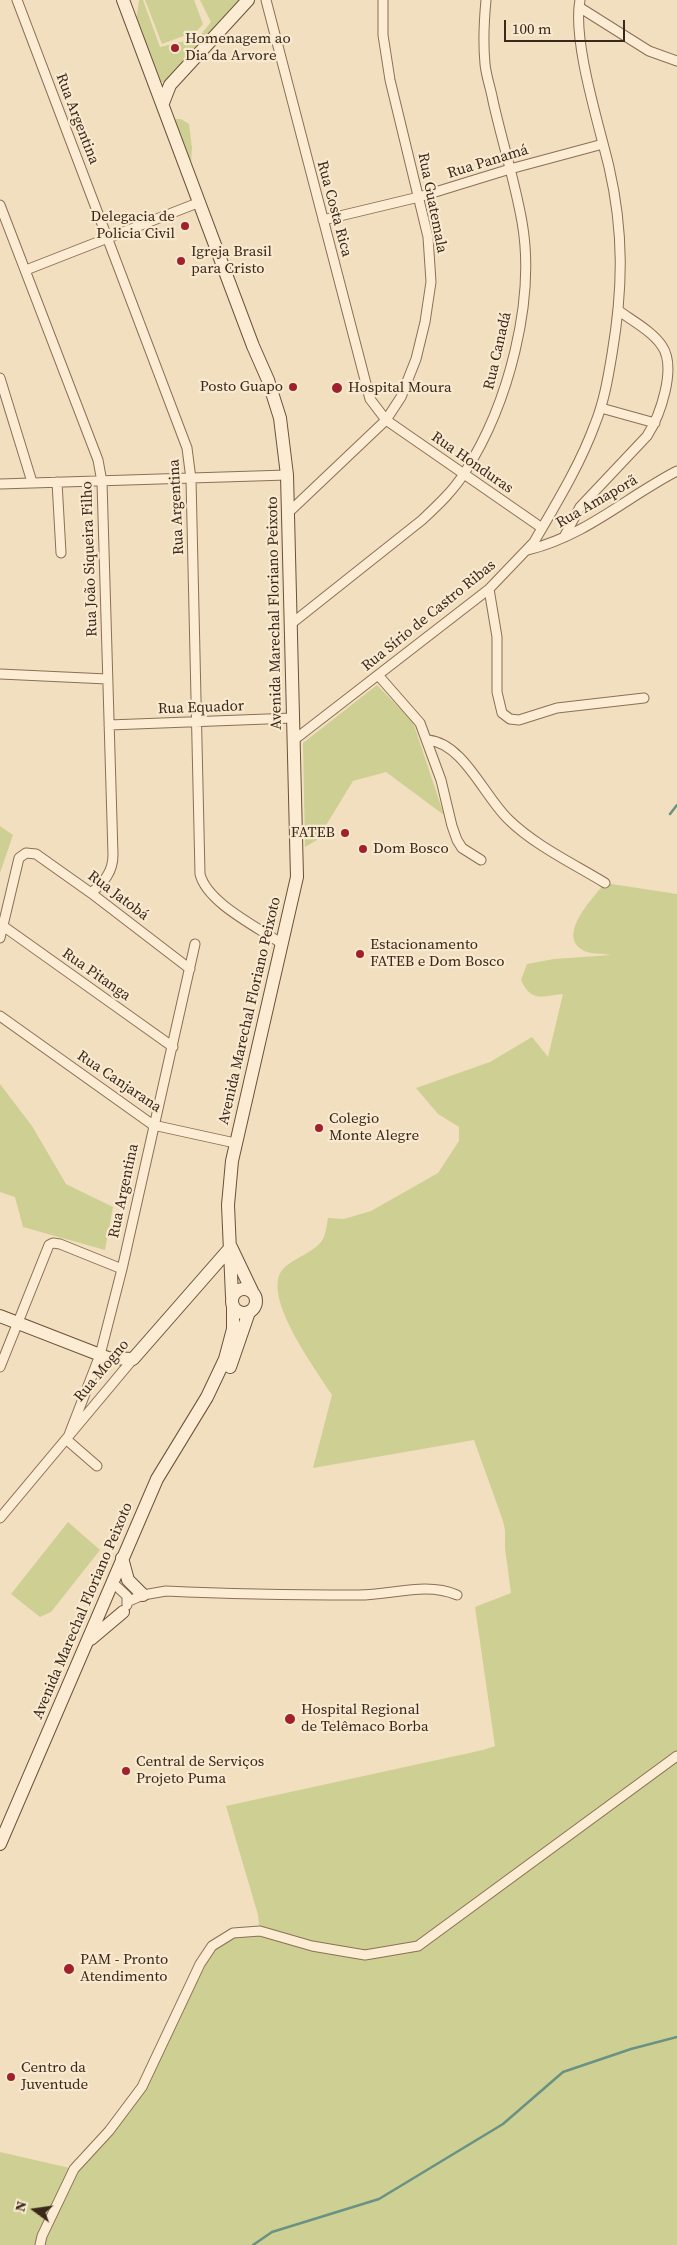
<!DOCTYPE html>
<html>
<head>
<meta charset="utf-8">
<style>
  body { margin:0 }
  #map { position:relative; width:677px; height:2245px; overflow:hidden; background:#f1dfbf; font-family:"Source Serif 4",serif }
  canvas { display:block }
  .north { position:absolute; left:10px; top:2185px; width:50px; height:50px; -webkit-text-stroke:4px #f8e9cf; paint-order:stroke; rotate:284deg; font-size:14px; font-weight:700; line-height:20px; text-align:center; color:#3a281c }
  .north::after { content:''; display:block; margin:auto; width:18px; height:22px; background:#3a281c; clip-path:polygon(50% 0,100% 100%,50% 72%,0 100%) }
  .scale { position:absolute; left:504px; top:20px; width:121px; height:22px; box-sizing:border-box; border:2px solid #3a281c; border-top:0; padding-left:6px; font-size:15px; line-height:18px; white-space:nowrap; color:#3a281c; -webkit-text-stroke:4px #f8e9cf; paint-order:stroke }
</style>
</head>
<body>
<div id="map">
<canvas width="677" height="2245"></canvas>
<div class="north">N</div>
<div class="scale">100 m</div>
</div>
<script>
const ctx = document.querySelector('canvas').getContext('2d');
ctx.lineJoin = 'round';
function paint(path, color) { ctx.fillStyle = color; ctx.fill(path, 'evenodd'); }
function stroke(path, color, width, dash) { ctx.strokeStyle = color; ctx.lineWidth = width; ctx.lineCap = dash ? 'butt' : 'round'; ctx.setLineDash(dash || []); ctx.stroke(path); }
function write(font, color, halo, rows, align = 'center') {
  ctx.font = font + ' "Source Serif 4",serif'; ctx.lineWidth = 4.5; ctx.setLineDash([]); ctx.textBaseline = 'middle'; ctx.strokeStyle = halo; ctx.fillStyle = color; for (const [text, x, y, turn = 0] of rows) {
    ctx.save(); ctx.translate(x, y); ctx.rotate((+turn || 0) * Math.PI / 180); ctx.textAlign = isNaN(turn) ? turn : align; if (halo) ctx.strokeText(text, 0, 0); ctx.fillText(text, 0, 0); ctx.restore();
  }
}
paint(new Path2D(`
  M139 0H143L160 47 198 38 211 22 200 0H244L168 82H158L136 22Z
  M145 0H194L203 24 197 31 162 44Z
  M174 119H181L189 124 192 148 191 163Z
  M377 685 413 722 444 815 386 772 353 781 317 840 305 847 303 743Z
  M0 826 13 835 0 873Z
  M605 883 677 894V2245H0V2152L74 2169 144 2091 190 1993 214 1950 235 1935 260 1934 258 1915 226 1806 483 1750 495 1746 475 1607 511 1593 505 1548V1530L503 1521 474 1440 313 1468 332 1395C317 1371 258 1293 284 1268 295 1257 317 1252 324 1237 326 1231 327 1224 328 1218L344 1219 371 1211 438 1173 459 1141V1127L438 1114 416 1088 490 1062 532 1037 548 1057 563 994C543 996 531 1003 521 980L527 964 554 959 611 955C602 953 589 955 581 949 558 933 594 897 605 883Z
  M0 1084 32 1126 66 1184 113 1207 105 1250 23 1227 15 1197 0 1192Z
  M68 1522 100 1550 51 1612 40 1617 11 1594Z`), '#cdd092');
stroke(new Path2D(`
  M670 814 677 805
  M253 2245 272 2232 379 2199 503 2124 563 2072 631 2049 677 2037`), '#699284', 2.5);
const street = new Path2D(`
  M17 0 187 448 191 479 200 874C207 903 258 927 282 944
  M266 0 370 399 386 420 542 528
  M579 7 649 51 677 61
  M0 205 98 460 102 482 113 855C113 872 104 882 91 893
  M323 220 419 197 510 169 603 144
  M26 270 200 202
  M0 378 32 482
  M601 408 655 423
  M57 482 61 553
  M0 484 287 475
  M288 513 386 420 401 397 416 359 425 322 431 282 428 237 390 80 383 35V0
  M564 537 580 507 647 436C660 416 677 368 662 346 653 332 633 321 619 311
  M528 550C587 535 625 498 677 471
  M489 589 497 637V692L502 713 510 719 519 720 557 708 644 698
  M291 624 422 520C438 505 454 490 465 472 508 405 536 301 522 222 515 182 502 141 493 101 491 89 486 76 485 64 483 43 484 21 486 0
  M0 674 107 679
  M378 675 420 723 441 780 452 826 457 840 462 848 481 860
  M109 725 293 718
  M294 740 489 589 534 542C556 504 580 465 595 424 604 402 608 378 612 354 623 289 624 232 609 167 599 125 572 40 580 0
  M428 740C463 743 484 796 508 819 534 845 574 864 605 883
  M3 926 173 1047
  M0 938 19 858 26 853 36 854 91 893 190 969
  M0 1016 153 1125 235 1143
  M0 1367 49 1245 53 1243 60 1244 122 1269
  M67 1440 100 1355 122 1269 195 944
  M67 1440 97 1466
  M0 1518 133 1359
  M113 1583 127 1596V1605
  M129 1601 143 1595 166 1591C230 1594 293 1595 356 1595 390 1596 425 1581 457 1595
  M40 2245 42 2236 74 2169 109 2131 142 2087 200 1964 212 1946 233 1933 260 1931 312 1946 365 1955 418 1946 677 1756`);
const secondary = new Path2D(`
  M123 0 253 346 268 380 280 418 287 475 297 877 232 1161 228 1205 232 1297
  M163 103 170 85 248 0
  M231 1247 252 1291
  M232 1301a12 12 0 1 1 24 0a12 12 0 1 1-24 0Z
  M0 1316 108 1358 133 1359 231 1247
  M230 1367 249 1312
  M122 1558 128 1580 143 1595
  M91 1639 123 1612
  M0 1844 157 1479 207 1397 225 1359 233 1329V1308`);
stroke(street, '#8c6f56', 11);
stroke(secondary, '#6d5039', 14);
stroke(street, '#fbecd3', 9);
stroke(secondary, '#fbecd3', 12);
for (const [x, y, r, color] of [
  [175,48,5,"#a0212b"],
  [185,226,5,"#a0212b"],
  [181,261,5,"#a0212b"],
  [293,387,5,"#a0212b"],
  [337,388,6,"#a0212b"],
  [345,833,5,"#a0212b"],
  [363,849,5,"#a0212b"],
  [360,954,5,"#a0212b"],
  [319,1128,5,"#a0212b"],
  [290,1719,6,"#a0212b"],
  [126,1771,5,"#a0212b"],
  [69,1969,6,"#a0212b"],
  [11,2077,5,"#a0212b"]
]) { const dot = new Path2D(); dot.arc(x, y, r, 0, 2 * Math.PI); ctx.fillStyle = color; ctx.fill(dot); stroke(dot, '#f8e9cf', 2); }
write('15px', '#3a281c', '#f8e9cf', [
  ["Homenagem ao",185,39],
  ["Dia da Arvore",185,56],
  ["Delegacia de",175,217,"right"],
  ["Policia Civil",175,234,"right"],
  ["Igreja Brasil",191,252],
  ["para Cristo",191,269],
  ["Posto Guapo",283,387,"right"],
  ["Hospital Moura",348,388],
  ["FATEB",335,833,"right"],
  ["Dom Bosco",373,849],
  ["Estacionamento",370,945],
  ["FATEB e Dom Bosco",370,962],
  ["Colegio",329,1119],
  ["Monte Alegre",329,1136],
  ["Hospital Regional",301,1710],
  ["de Telêmaco Borba",301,1727],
  ["Central de Serviços",136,1762],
  ["Projeto Puma",136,1779],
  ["PAM - Pronto",80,1960],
  ["Atendimento",80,1977],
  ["Centro da",21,2068],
  ["Juventude",21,2085]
], 'left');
write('15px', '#3a281c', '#f8e9cf', [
  ["Rua Argentina",77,119,69],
  ["Rua Panamá",488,162,-17],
  ["Rua Guatemala",432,203,79],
  ["Rua Costa Rica",334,209,75],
  ["Rua Canadá",498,351,-77],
  ["Rua Honduras",472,463,35],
  ["Rua Amaporã",597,502,-30],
  ["Rua Argentina",177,507,-93],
  ["Rua João Siqueira Filho",90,559,-92],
  ["Avenida Marechal Floriano Peixoto",275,613,-91],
  ["Rua Sírio de Castro Ribas",429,616,-39],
  ["Rua Equador",201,708,-2],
  ["Rua Jatobá",118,896,37],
  ["Rua Pitanga",96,975,35],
  ["Avenida Marechal Floriano Peixoto",250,1011,-77],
  ["Rua Canjarana",119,1082,34],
  ["Rua Argentina",124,1191,-78],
  ["Rua Mogno",102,1371,-50],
  ["Avenida Marechal Floriano Peixoto",83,1611,-67]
]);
</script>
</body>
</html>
